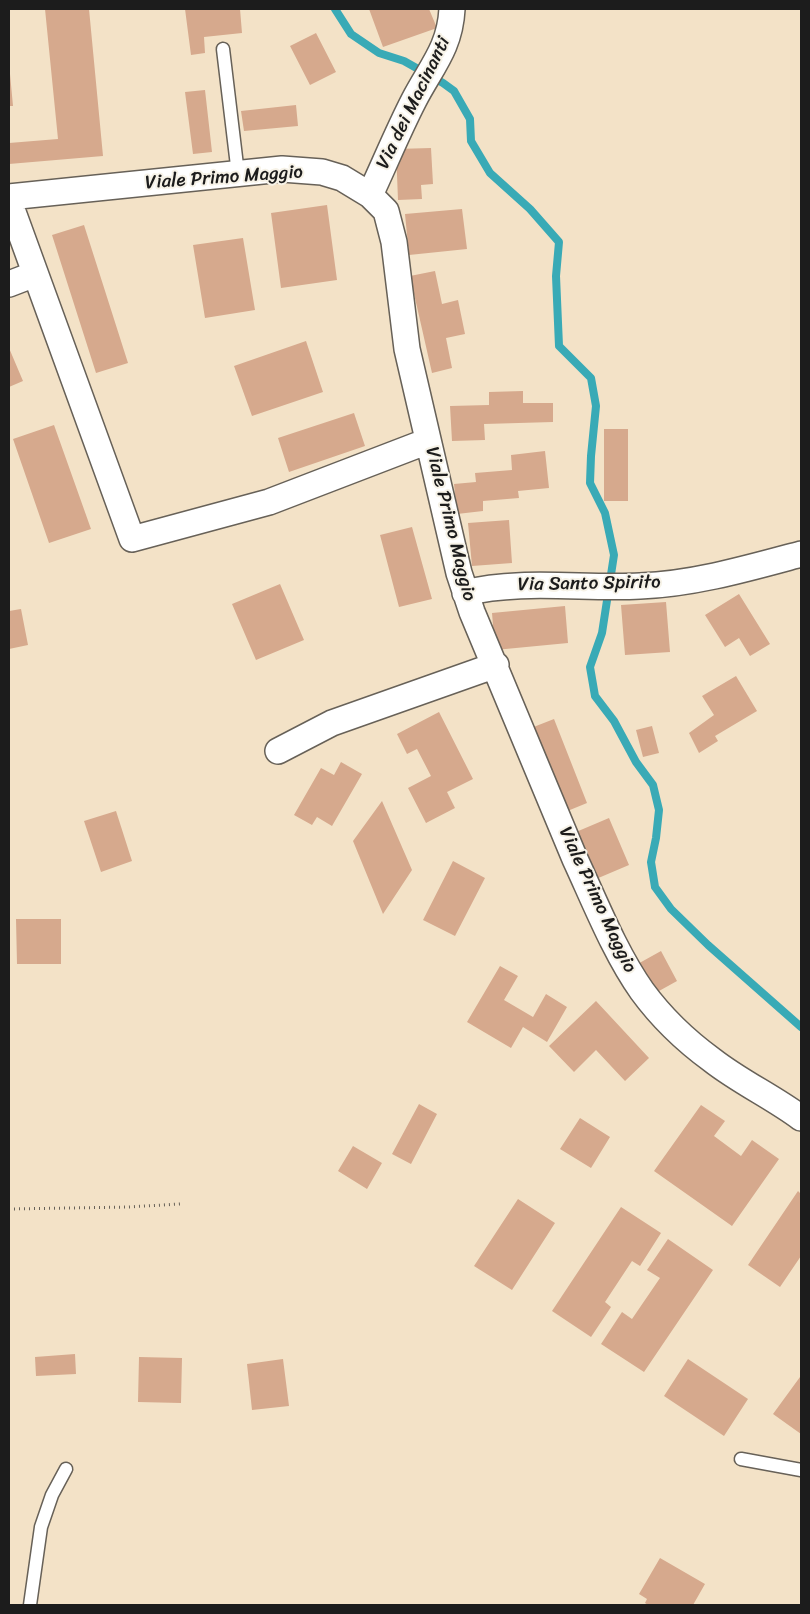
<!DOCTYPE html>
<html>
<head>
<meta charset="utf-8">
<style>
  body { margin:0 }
  #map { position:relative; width:810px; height:1614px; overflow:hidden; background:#f3e2c7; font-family:Sriracha,sans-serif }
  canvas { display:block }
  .frame { position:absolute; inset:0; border:10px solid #1c1c1c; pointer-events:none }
</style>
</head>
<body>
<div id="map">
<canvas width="810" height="1614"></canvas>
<div class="frame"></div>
</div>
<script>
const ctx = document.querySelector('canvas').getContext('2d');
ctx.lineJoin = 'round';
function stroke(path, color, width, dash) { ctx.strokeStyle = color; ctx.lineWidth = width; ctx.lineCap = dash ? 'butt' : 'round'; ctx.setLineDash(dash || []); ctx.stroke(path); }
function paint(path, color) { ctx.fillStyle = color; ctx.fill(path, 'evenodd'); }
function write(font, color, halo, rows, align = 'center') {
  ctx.font = font + ' Sriracha,sans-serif'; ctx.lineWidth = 4; ctx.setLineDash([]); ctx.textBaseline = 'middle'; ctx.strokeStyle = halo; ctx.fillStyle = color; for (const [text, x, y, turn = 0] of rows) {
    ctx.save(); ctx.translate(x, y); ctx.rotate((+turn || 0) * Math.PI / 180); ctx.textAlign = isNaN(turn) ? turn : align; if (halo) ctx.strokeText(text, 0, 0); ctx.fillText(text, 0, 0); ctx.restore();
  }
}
stroke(new Path2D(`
  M335 9 351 34 379 53 404 61 443 83 454 91 470 119 471 141 490 173 530 209 559 242 556 276 559 346 591 378 596 406 591 456 590 483 605 513 614 555 602 633 590 667 595 696 614 721 636 762 653 785 659 810 656 838 651 862 655 887 671 909 708 945 801 1027`), '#39aab6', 8);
paint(new Path2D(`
  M45 9H89L103 156 9 164V143L58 139Z
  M185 9H240L242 33 204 37 205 53 191 55Z
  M369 9H429L437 28 383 47Z
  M316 33 336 72 310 85 290 46Z
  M9 74H10L13 106H9Z
  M205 90 212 152 193 154 185 92Z
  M296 105 298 126 244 131 241 111Z
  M431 148 433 184 421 185 422 199 398 200 396 149Z
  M327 205 337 280 281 288 271 213Z
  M462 209 467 249 409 255 405 214Z
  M84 225 128 363 96 373 52 235Z
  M243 238 255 310 205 318 193 245Z
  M435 271 442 304 458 300 465 334 446 338 452 368 432 373 410 276Z
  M306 341 323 392 252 416 234 366Z
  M9 348 23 381 9 387Z
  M523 391V403H553V422L484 424 485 440 452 441 450 406 489 405V392Z
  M354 413 365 446 289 472 278 438Z
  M54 425 91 529 49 543 13 439Z
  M604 429H628V501H604Z
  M545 451 549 488 518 491 519 498 483 501V511L457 514 454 484 476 482 475 473 512 470 511 455Z
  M509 520 512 563 472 566 468 523Z
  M412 527 432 599 399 607 380 535Z
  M280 584 304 640 256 660 232 604Z
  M739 594 770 644 750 656 739 638 725 647 705 615Z
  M666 602 670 652 625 655 621 605Z
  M565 606 568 643 495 650 492 613Z
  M21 609 28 645 9 649V611Z
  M736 676 757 711 715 736 718 741 699 753 689 733 714 715 702 696Z
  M439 712 473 779 447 792 455 808 426 823 408 788 431 776 417 749 407 754 397 734Z
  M554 719 587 803 565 812 531 728Z
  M652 726 659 753 643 757 636 730Z
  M341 762 362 774 332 826 317 817 312 825 294 815 321 768 334 775Z
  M382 801 412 870 383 914 353 841Z
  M116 811 132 861 101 872 84 821Z
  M609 818 629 865 596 879 576 832Z
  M453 861 485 878 455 936 423 920Z
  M16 919H61V964H17Z
  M661 951 677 981 650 996 634 966Z
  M500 966 518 976 504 1000 533 1017 546 994 567 1007 547 1042 523 1027 511 1048 467 1022Z
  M596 1001 649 1058 625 1081 596 1050 574 1072 549 1046Z
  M419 1104 437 1114 411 1164 392 1154Z
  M701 1105 725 1121 714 1136 741 1156 752 1140 779 1159 732 1226 654 1171Z
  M580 1118 610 1137 591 1168 560 1149Z
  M353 1146 382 1163 367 1189 338 1171Z
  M798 1191 801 1194V1256L780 1287 748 1265Z
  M518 1199 555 1223 512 1290 474 1266Z
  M621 1207 661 1233 640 1266 632 1261 605 1302 611 1307 591 1337 552 1311Z
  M668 1239 713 1270 644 1372 601 1344 622 1312 632 1319 660 1278 647 1270Z
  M75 1354 76 1374 36 1376 35 1357Z
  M139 1357 182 1358 181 1403 138 1402Z
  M283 1359 289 1406 252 1410 247 1364Z
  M688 1359 748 1399 724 1436 664 1396Z
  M800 1377 801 1378V1434L773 1414Z
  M660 1558 705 1584 693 1605H648L645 1603 647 1599 639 1594Z`), '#d6a98d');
const service = new Path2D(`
  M223 49 238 174
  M741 1459 801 1470
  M30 1605 41 1527 52 1495 66 1469`);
const minor = new Path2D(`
  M370 195C385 163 398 131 414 100 431 67 450 48 452 9
  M9 197 282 169 322 172 342 178 370 195 386 211 394 242 407 349 459 573 472 612 575 859C595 902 615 953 642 991 661 1017 686 1041 712 1060 740 1082 773 1097 801 1118
  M9 201 132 539 269 502 428 441
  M9 284 35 274
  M465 593C519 579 584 589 640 586 694 584 749 568 801 554
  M278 751 332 723 496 665`);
stroke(service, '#676158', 15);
stroke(minor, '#676158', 28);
stroke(new Path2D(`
  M9 1209 128 1207 180 1204`), '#676158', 3, [1, 4]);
stroke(service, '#fff', 12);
stroke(minor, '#fff', 25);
write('19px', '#1c1c1c', '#f7f3e8', [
  ["Via dei Macinanti",414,103,-64],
  ["Viale Primo Maggio",224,178,-4],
  ["Viale Primo Maggio",450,524,76],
  ["Via Santo Spirito",589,584,-1],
  ["Viale Primo Maggio",597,900,65]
]);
</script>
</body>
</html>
